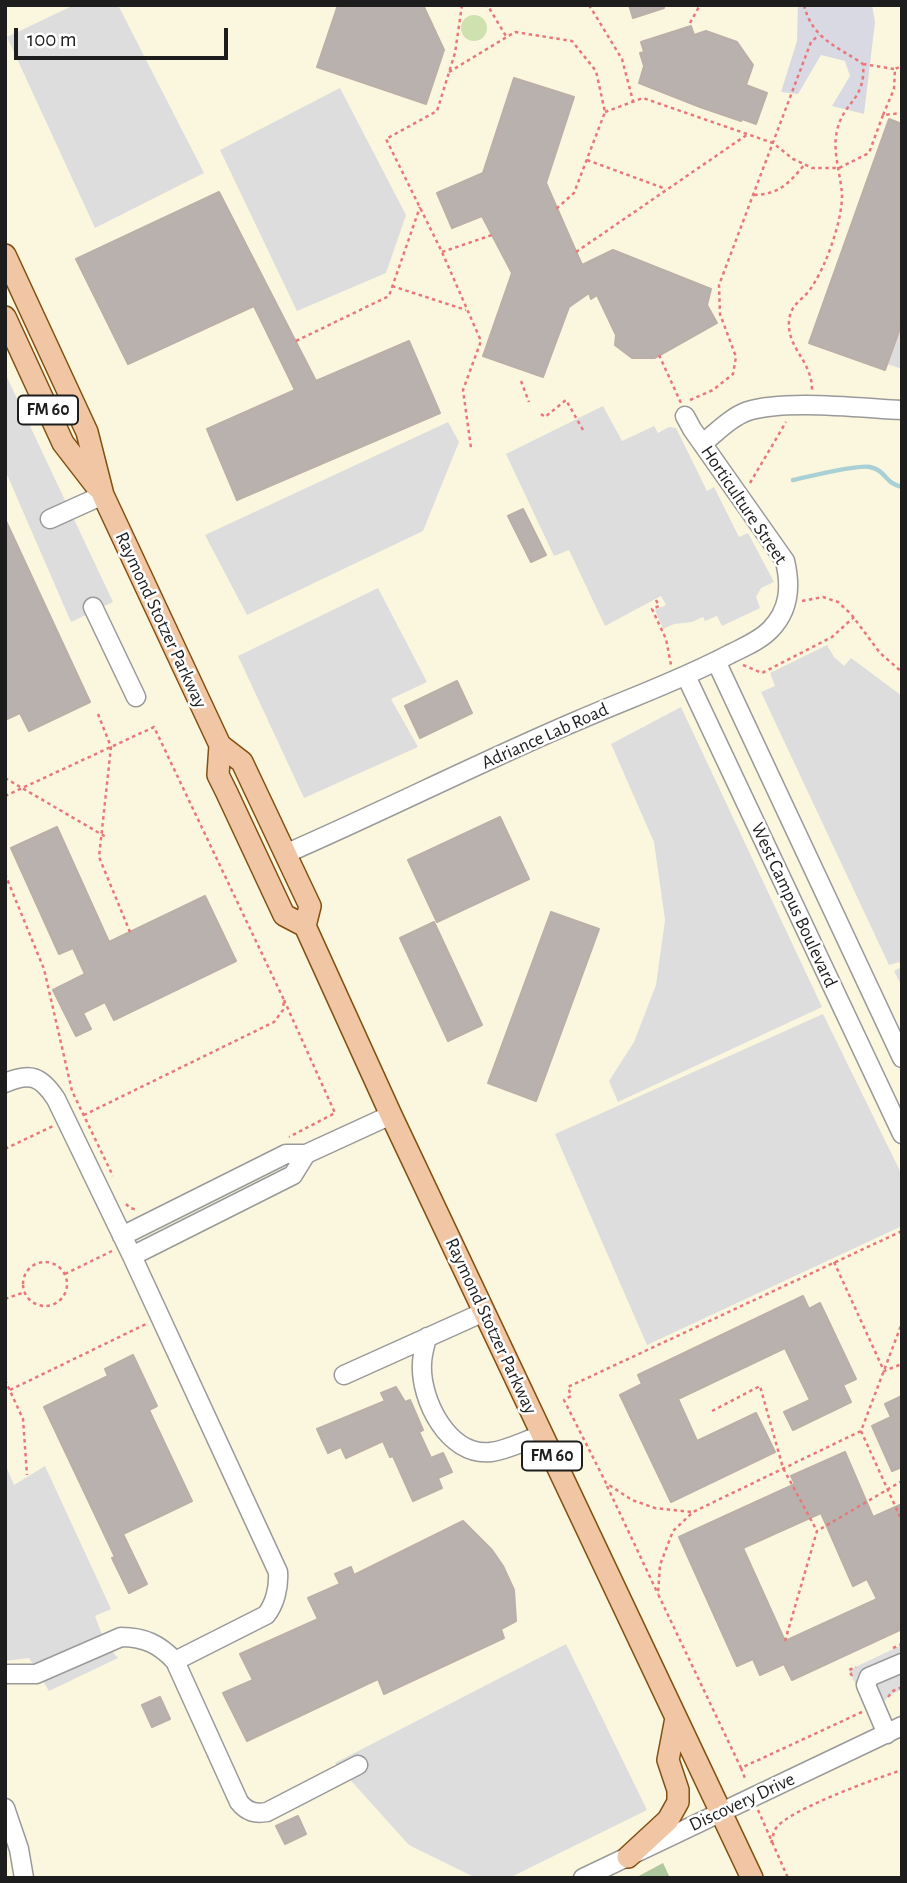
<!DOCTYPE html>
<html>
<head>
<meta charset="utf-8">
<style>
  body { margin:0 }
  #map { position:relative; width:907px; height:1883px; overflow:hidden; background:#ede8e3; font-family:"Alegreya Sans",sans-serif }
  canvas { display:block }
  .frame { position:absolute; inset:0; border:7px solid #1d1d1d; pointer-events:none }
  .scale { position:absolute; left:14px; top:28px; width:214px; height:32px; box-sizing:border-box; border:4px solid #1d1d1d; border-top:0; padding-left:9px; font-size:21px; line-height:24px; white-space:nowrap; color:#1d1d1d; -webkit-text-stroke:5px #fff; paint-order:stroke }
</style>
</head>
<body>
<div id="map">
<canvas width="907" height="1883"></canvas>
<div class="frame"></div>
<div class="scale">100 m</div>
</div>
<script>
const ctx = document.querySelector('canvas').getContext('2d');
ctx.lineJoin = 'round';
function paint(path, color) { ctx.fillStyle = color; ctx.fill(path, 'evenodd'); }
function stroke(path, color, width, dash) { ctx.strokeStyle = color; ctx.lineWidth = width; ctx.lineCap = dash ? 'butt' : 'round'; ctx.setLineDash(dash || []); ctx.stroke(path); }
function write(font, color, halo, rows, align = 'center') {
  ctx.font = font + ' "Alegreya Sans",sans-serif'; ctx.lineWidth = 5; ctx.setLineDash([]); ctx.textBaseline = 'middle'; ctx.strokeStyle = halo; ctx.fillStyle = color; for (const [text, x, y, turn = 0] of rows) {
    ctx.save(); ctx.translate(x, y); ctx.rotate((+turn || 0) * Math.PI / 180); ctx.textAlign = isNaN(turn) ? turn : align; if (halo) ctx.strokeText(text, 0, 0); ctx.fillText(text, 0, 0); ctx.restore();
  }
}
paint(new Path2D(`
  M5 5H902V1878H5Z`), '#fbf7de');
paint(new Path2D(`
  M461 28a13 13 0 1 1 26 0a13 13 0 1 1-26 0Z`), '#cee1af');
paint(new Path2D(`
  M663 1863 670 1878H635Z`), '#afc79d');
paint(new Path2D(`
  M74 5H118L204 173 95 228 7 37Z
  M340 88 406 215 386 273 297 311 220 150Z
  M902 323V369L887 364Z
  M5 373 113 602 71 622 5 470Z
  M603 406 622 441 654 426 658 433 669 427 676 428 707 491 714 487 739 537 748 533 774 582 761 588 756 597 760 608 722 626 717 616 705 621 703 617 692 622 674 624 663 629 655 610 666 605 661 596 605 626 569 550 554 556 506 454Z
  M448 422 459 442 423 531 247 615 205 535Z
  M378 588 427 682 391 699 418 747 304 798 238 656Z
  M827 645 834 657 844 666 851 658 902 696V987L894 971 901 967 899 962 889 965 761 692 775 686 770 673Z
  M681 707 822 1007 618 1102 609 1081 634 1042 656 985 665 920 654 842 611 744Z
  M823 1014 902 1175V1226L647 1345 555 1134Z
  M5 1464 14 1485 45 1466 111 1609 95 1616 105 1643 118 1658 49 1691 29 1658 5 1661Z
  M566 1644 647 1810 509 1878H476L409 1845 335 1763Z
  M902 1645V1689L890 1695 870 1716 849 1670Z`), '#ddd');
paint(new Path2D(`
  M798 5H872L875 22 864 114 832 106 850 76 845 61 821 55 798 94 781 92 797 41Z`), '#d8d9e2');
stroke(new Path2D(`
  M793 480C808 477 857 464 870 467 887 471 884 483 902 487`), '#a9d1d5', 4.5);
const building = new Path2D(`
  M338 5H423L444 50 426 104 317 67Z
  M629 5H664V8L633 18Z
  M691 26 694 35 706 31 737 42 753 65 746 85 767 93 756 124 742 119 741 121 700 107 639 83 644 66 640 53 644 52 641 42Z
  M514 78 574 97 546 183 582 265 613 250 711 289 707 305 717 323 655 358H632L615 345 616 335 597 295 591 299 589 293 569 307 543 377 483 356 512 273 482 216 452 228 437 193 483 173Z
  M889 119 902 124V323L885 370 809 343Z
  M219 192 316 381 409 341 440 413 237 500 207 429 295 390 254 306 128 364 76 259Z
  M523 509 546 555 531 562 508 516Z
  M5 519 90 702 29 731 20 713 5 720Z
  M457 681 472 713 420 738 405 706Z
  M500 817 529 879 437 922 408 860Z
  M57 827 109 942 205 896 236 961 114 1020 105 1002 83 1013 91 1029 76 1036 53 990 85 974 73 948 59 954 11 848Z
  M551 912 599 929 536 1101 488 1083Z
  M434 922 482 1025 448 1041 400 938Z
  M803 1296 809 1309 820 1303 856 1379 843 1385 851 1402 793 1430 784 1412 810 1400 785 1348 678 1399 697 1441 756 1413 775 1452 671 1502 620 1395 642 1384 638 1375Z
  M133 1355 157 1406 149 1410 192 1501 123 1534 147 1584 129 1593 112 1558 115 1557 44 1407 108 1376 105 1369Z
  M396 1387 405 1402 410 1400 423 1430 419 1432 431 1458 443 1453 452 1472 438 1478 442 1488 413 1501 393 1456 390 1457 383 1441 346 1458 341 1447 328 1453 317 1429 385 1401 381 1393Z
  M902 1396V1467L892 1471 872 1426 891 1417 885 1404Z
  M845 1452 873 1517 902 1504V1629L792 1680 784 1664 760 1675 753 1659 737 1666 679 1537 795 1484 791 1476ZM821 1513 853 1586 867 1579 877 1599 785 1641 743 1548Z
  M463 1521 492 1550 503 1566 514 1590 516 1621 501 1629 504 1638 384 1694 378 1679 247 1741 223 1693 253 1680 240 1654 318 1619 308 1598 340 1584 335 1574 351 1567 354 1575Z
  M160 1697 170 1719 152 1727 142 1705Z
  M298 1816 306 1834 285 1844 276 1826Z`);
paint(building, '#b9b1ad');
stroke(building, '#bcaea8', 2);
const minor = new Path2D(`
  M703 443C717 432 731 417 748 411 785 399 861 408 902 410
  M50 519 103 495
  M93 607 136 697
  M716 661 902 1058
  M686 676 902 1134
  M285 854C384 811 480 762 579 720 630 698 681 680 730 654 744 647 759 641 770 630 790 610 791 586 785 561L692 429 685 416
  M5 1083C30 1072 41 1076 56 1099L132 1256 278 1572C279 1587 275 1604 266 1615L175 1661
  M122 1236 286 1154H306L391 1115
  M132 1256 293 1175 306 1154
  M427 1337C425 1346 422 1355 422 1364 420 1399 448 1457 491 1452 508 1450 526 1440 542 1435
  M344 1375 484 1312
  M5 1674H36L121 1637C144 1637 159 1644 175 1661L239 1802C247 1812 255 1814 267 1812L358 1765
  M887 1734 866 1685 869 1677 902 1663
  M5 1808 19 1849 24 1878
  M583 1878 902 1726`);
const major = new Path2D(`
  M5 255 87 432 103 495 220 745 242 762 310 906 305 926
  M5 317 63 443 97 487
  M220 745 218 775 226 791 284 915 305 926 391 1115 752 1878
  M628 1857 668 1820 678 1802V1790L668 1760 676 1718`);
stroke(minor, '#9a9a9a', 21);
stroke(major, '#845011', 24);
stroke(new Path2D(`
  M462 5 455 53 437 111 386 139 442 252 481 341 463 390 471 448
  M477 5 488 6 506 36
  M589 5 622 59 633 101
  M804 5C812 39 837 46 863 64 866 101 843 101 837 131 832 151 841 175 842 195 842 216 833 243 825 262 821 271 815 283 809 291 800 302 791 304 789 321 787 349 812 360 812 390
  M690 23 700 5
  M863 64 894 69
  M449 72 515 32 572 41 596 71 605 112 574 193 556 209
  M605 112 643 98 773 143 793 159 812 168H839L869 153 883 115 902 113
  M883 115 894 89 895 69 902 66
  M587 160 666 189
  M754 195C780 194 789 183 805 164
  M442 252 492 235
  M576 252 748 134
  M392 286 466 310
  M296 341 389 296 420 207
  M659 355 681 403
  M521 381 529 402
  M690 400 713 390 733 374 736 357 720 314 719 285 811 42 819 35
  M541 414 545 417 566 400 583 430
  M750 483 786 422
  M656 600 659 606 652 609 666 639 671 665
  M802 601 823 597 838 602 851 614 880 653 902 672
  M743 665 762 673 832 637 854 617
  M98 714 111 747 99 857 130 932
  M5 778 106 837
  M5 796 154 727 284 1000 283 1010 274 1022 84 1115
  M5 874 44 969 72 1091 113 1176
  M284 1000 335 1113 289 1137
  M5 1149 53 1126
  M126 1204 130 1208 138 1210
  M834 1262 884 1371 902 1364
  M23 1284a22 22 0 1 1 44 0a22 22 0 1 1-44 0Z
  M65 1274 112 1251
  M5 1299 25 1292
  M5 1380 23 1419 27 1475
  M10 1390 146 1324
  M712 1411 760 1386 783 1468 817 1531
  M861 1431 902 1521
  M607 1486 658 1594
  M691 1512 655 1508 632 1500 606 1483 564 1400 571 1396 568 1387 902 1231
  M785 1641 817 1531 902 1481
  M893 1648 902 1644
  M852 1676 849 1670 856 1667
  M888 1697 893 1691 902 1687
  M862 1712 741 1768 658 1594 660 1565 673 1531 693 1512 861 1431 902 1323
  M741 1768 746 1781
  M758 1810 788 1878
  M771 1843C773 1838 773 1831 777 1827 791 1809 877 1778 902 1770`), '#e9787b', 2.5, [3.5, 3.5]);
stroke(minor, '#fff', 18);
stroke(major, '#f0c6a5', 21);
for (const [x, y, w] of [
  [48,410,60],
  [552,1456,60]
]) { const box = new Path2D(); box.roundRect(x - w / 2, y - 14.5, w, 29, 5); ctx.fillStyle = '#fff'; ctx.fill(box); stroke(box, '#1d1d1d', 2); }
write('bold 18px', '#1d1d1d', null, [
  ["FM 60",48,410],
  ["FM 60",552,1456]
]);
write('19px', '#1d1d1d', '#fff', [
  ["Horticulture Street",744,505,56],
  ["Raymond Stotzer Parkway",161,620,65],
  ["Adriance Lab Road",545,736,-24],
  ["West Campus Boulevard",794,905,65],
  ["Raymond Stotzer Parkway",491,1326,65],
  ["Discovery Drive",742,1802,-25]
]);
</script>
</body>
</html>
